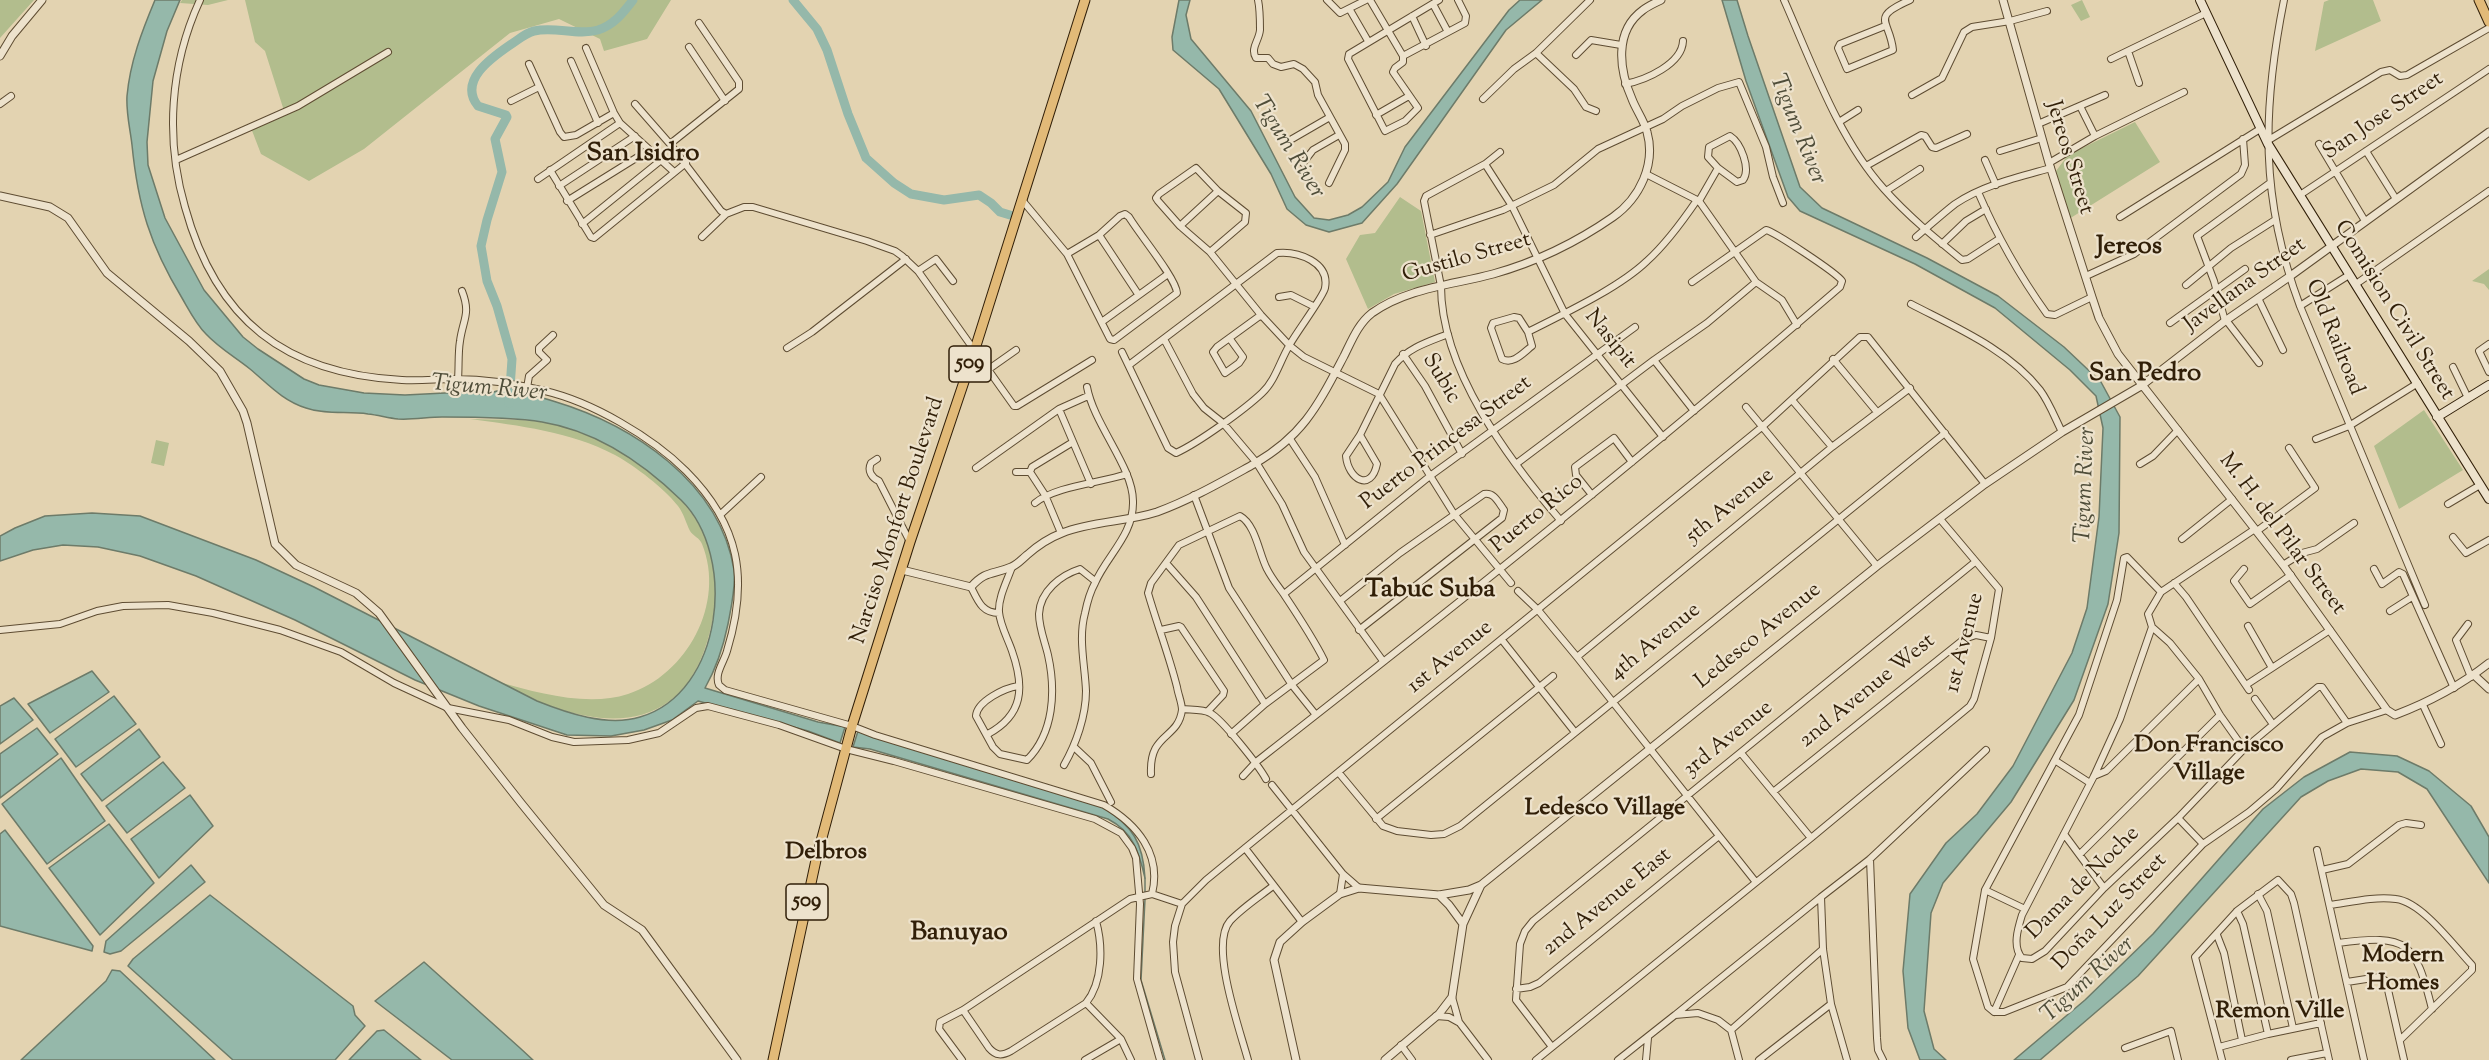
<!DOCTYPE html>
<html>
<head>
<meta charset="utf-8">
<style>
  body { margin:0 }
  canvas { display:block; background:#e3d3b1 }
</style>
</head>
<body>
<canvas width="2489" height="1060"></canvas>
<script>
const ctx = document.querySelector('canvas').getContext('2d');
ctx.lineJoin = 'round';
function paint(path, color) { ctx.fillStyle = color; ctx.fill(path, 'evenodd'); }
function stroke(path, color, width, dash) { ctx.strokeStyle = color; ctx.lineWidth = width; ctx.lineCap = dash ? 'butt' : 'round'; ctx.setLineDash(dash || []); ctx.stroke(path); }
function write(font, color, halo, rows, align = 'center') {
  ctx.font = font + ' "Sorts Mill Goudy",serif'; ctx.lineWidth = 4.5; ctx.setLineDash([]); ctx.textBaseline = 'middle'; ctx.strokeStyle = halo; ctx.fillStyle = color; for (const [text, x, y, turn = 0] of rows) {
    ctx.save(); ctx.translate(x, y); ctx.rotate((+turn || 0) * Math.PI / 180); ctx.textAlign = isNaN(turn) ? turn : align; if (halo) ctx.strokeText(text, 0, 0); ctx.fillText(text, 0, 0); ctx.restore();
  }
}
paint(new Path2D(`
  M0 0H34L0 38Z
  M182 0H228L208 5 180 3Z
  M245 0H671L647 39 604 51 600 39 559 19 510 33 364 149 309 181 261 154 251 128 285 114 265 51 255 42Z
  M2082 0 2090 17 2081 21 2071 5Z
  M2329 0H2373L2381 21 2315 51 2324 2Z
  M2135 122 2160 162 2069 219 2053 175 2068 155Z
  M1400 197 1421 211 1435 282 1394 294 1368 309 1346 259 1360 235 1375 233Z
  M2489 269V290L2484 284 2472 281Z
  M2424 410 2463 470 2399 509 2374 446Z
  M470 419C498 420 529 418 556 425 611 438 689 488 708 544 719 575 717 611 707 642 675 749 575 725 499 682 538 693 588 707 628 694 687 675 726 603 702 544 700 538 693 536 690 531 686 523 684 514 678 506 663 487 636 467 615 455 569 431 520 426 470 419Z
  M156 440 169 443 164 466 151 463Z`), '#b2bd8d');
const water = new Path2D(`
  M155 0H180L167 31 153 81 147 142 148 165 165 218 204 290 243 337 258 349 304 379 319 385 364 393 405 395 465 392 488 395C505 383 535 396 553 401 633 425 720 482 734 570 736 587 731 608 728 624 723 648 717 667 705 688L818 722 845 727 840 743 808 731 698 701 672 720 644 730 611 736 567 735 479 706 415 680 295 620 196 576 140 556 98 547 63 545 33 550 0 561V536L15 528 45 516 92 513 140 516 256 560 314 587 537 701C567 713 607 727 640 717 723 693 738 556 681 500 643 463 597 431 542 422 513 417 472 417 442 417 428 417 413 420 398 419 388 418 378 415 368 414 347 411 326 415 306 408 283 401 268 384 250 369 235 357 219 348 206 334 196 324 189 310 182 298 150 245 138 206 132 145 130 128 126 113 127 96 130 62 142 31 155 0Z
  M1179 0H1190L1186 15 1191 39 1251 111 1295 197 1314 218 1329 220 1348 215 1362 207 1388 182 1405 147 1509 10 1520 0H1542L1506 30 1397 184 1362 223 1329 232 1306 225 1287 209 1271 174 1219 89 1173 50 1172 37Z
  M1722 0H1737L1748 36 1800 187 1822 208 1927 258 1998 296 2064 347 2101 382 2120 417 2119 533 2108 604 2074 700 2011 802 1943 883 1931 913 1924 1011 1934 1049 1946 1060H1920L1908 1028 1903 971 1910 894 1946 843 1977 814 2013 766 2072 653 2087 608 2099 517 2103 428 2096 396 2070 370 1995 308 1915 264 1800 211 1788 197 1746 81Z
  M92 671 109 692 50 733 28 704Z
  M114 696 136 724 76 767 55 739Z
  M14 698 33 720 0 744V706Z
  M37 728 58 754 0 798V754Z
  M139 729 160 757 102 801 81 774Z
  M858 731 1103 807C1133 827 1143 842 1145 878 1139 852 1133 832 1108 819L870 749 853 747Z
  M2350 752 2397 756 2429 771 2471 806 2489 837V883L2427 789 2398 772 2361 769 2328 781 2301 797 2138 976 2040 1060H2014L2085 1000 2153 934 2263 809 2304 777Z
  M61 758 105 821 47 864 2 804Z
  M163 762 185 788 127 833 106 806Z
  M190 795 213 826 159 878 131 839Z
  M109 824 154 883 100 935 49 868Z
  M5 830 93 946 92 951 0 926V834Z
  M191 865 205 882 121 951 110 954 104 952 106 941Z
  M210 895 353 1006 355 1015 365 1026 335 1060H233L128 966 133 959Z
  M424 962 520 1048 533 1060H452L375 1001Z
  M112 970 120 971 215 1060H21L106 981Z
  M384 1030 421 1060H349L377 1031Z`);
paint(water, '#95b8aa');
stroke(water, '#6d7b69', 1.5);
stroke(new Path2D(`
  M1145 878V892
  M1145 899 1141 980 1165 1060`), '#6d7b69', 1.5);
stroke(new Path2D(`
  M793 0 817 29 827 50 848 114 866 158 894 183 911 194 944 200 979 195 991 203 1000 212 1010 215
  M509 403 512 359 497 306 487 281 481 246 487 220 502 172 495 139 507 117 506 115 478 106C458 81 491 58 510 45 517 41 525 33 534 31 555 26 577 36 598 30 614 25 623 13 633 0`), '#95b8aa', 9);
const minor = new Path2D(`
  M200 0C170 65 165 139 185 207 216 320 285 374 402 380 420 381 438 379 455 379 484 379 517 384 545 391 592 402 652 437 686 471 740 525 749 579 727 651 724 662 714 674 719 685L725 690 852 726 875 735 1104 805C1137 824 1162 854 1152 894
  M1258 0C1260 9 1260 21 1260 30 1259 41 1250 48 1256 58H1268L1273 64 1281 67 1294 64 1303 69 1315 82 1318 95 1345 144V150L1329 183
  M1327 0 1340 13 1366 0
  M1370 0 1403 56 1465 23 1466 16 1458 0
  M1784 0C1812 63 1838 138 1884 189 1908 216 1935 238 1962 260L1968 259 1999 239
  M2284 0C2262 110 2260 199 2300 306L2425 605
  M1433 4 1448 32
  M1350 10 1368 41
  M1412 16 1426 46
  M699 23 739 82V89L670 144 721 211 726 214 744 207H753L867 241 895 251 902 256 918 271 1014 406H1017L1092 360
  M1885 26 1840 44 1838 48 1847 69 1893 50C1890 20 1869 18 1910 0
  M689 47 725 101
  M586 48 614 113 620 123 673 171
  M2128 51 2139 83
  M1536 53 1574 89 1586 107 1596 111
  M1576 55 1591 40 1621 45
  M1403 56V62L1395 68 1393 72 1418 108 1405 121 1385 131 1348 59 1349 54 1439 0
  M2111 59 2206 13
  M571 61 598 123
  M529 64 560 132 564 137 576 135 614 113
  M1625 84C1646 80 1682 64 1683 41
  M1912 95 1942 78 1964 32 1972 27 2010 21 2047 11
  M1483 99 1514 69 1536 53 1590 0
  M511 101 539 87
  M0 104 11 96
  M635 104 670 144
  M2080 106 2095 136
  M1376 115 1409 96
  M1839 122 1858 110
  M2038 124 2105 95
  M1292 139 1330 117
  M2267 141 2381 72 2390 70 2400 76 2407 75 2489 28
  M2319 144 2365 221
  M2000 151 2042 138
  M2366 151 2396 199
  M176 160 298 106 388 52
  M1985 160 1996 185
  M1303 163 1313 150 1339 135
  M2049 163 2095 136 2184 92
  M1485 164 1500 152
  M1866 166 1921 135 1925 136 1932 147 1936 148 1967 134
  M550 170 591 237 594 238 686 163
  M1646 174 1699 201 1756 282 1782 300 1797 325
  M538 179 620 123
  M559 186 635 136
  M1886 191 1920 169
  M1978 192C1997 236 2019 275 2047 314L2055 315 2092 297
  M2300 195 2489 69
  M1022 200 1067 254 1110 339 1114 340 1177 293C1176 278 1139 234 1129 217L1125 214 1120 216 1099 235 1067 254
  M567 201 649 150
  M1699 201 1718 168 1708 157 1709 147 1730 136C1741 143 1751 169 1743 180L1737 182 1718 168
  M2120 217 2260 129
  M582 224 660 161
  M1180 226 1218 191
  M1099 235 1138 294
  M1430 235 1503 210 1554 185 1598 149 1663 119 1682 106 1718 88 1739 82 1766 147 1773 177 1783 203
  M702 237 726 214
  M1916 237C1929 226 1942 214 1955 204 1983 185 2019 177 2051 168
  M1942 244 1966 221 1986 209
  M1210 252 1245 222 1246 213 1218 191 1196 168 1159 194 1156 198 1158 201 1180 226 1210 252 1261 315 1289 345 1304 357 1379 394 1454 514 1511 583
  M918 271 936 259 953 281
  M2086 276 2134 254 2241 174 2245 165 2243 139
  M2356 284 2489 191
  M2186 285 2231 248 2275 220
  M1279 297 1291 295 1313 306
  M2258 298 2283 350
  M1911 304C1955 327 2009 350 2040 390 2049 402 2055 418 2062 432
  M2300 306 2349 275
  M1514 317 1519 318 1528 332 1532 346C1523 353 1513 365 1502 359L1491 328 1493 323Z
  M2226 320 2259 363
  M1103 321 1168 274
  M2225 321 2214 281 2197 236 2270 183
  M2170 323 2245 269
  M1528 332C1563 314 1619 288 1647 261 1666 244 1682 222 1697 200
  M1164 339 1193 394 1204 408 1223 423 1256 462 1282 504 1304 552 1383 661
  M1230 339 1243 357 1239 363 1225 373 1213 352 1217 347 1261 315
  M2489 344 2479 351 2489 372
  M787 348 812 332 906 259
  M1122 352 1168 448 1176 453C1198 443 1244 410 1262 393 1275 381 1280 361 1289 346 1295 334 1324 296 1325 288 1330 262 1298 251 1277 253L1129 365
  M1403 354 1425 386 1462 454
  M1833 359 1877 412
  M2453 367 2468 398
  M989 369 1016 350
  M458 379C459 367 458 353 460 341 463 319 471 314 462 291
  M527 388 529 376 547 360 539 352V348L553 335
  M1792 400 1832 447
  M1746 407 1877 566
  M1059 409 1091 484
  M1694 411 1654 360 1707 323 1756 282
  M1360 435 1377 464C1371 493 1348 479 1346 456L1360 435 1395 364C1410 347 1428 342 1448 334
  M1290 439 1315 477 1345 545
  M2316 439 2349 426 2418 383
  M877 459 871 463C867 471 872 478 879 481L910 542
  M1516 464 1654 360
  M2140 464 2153 456 2178 430
  M976 468 1059 409 1088 396
  M1016 472H1030
  M1194 495 1229 588 1292 685 1316 715
  M1592 495 1576 475 1575 467 1614 438 1632 462
  M1035 503C1056 486 1100 483 1127 474
  M2448 504 2480 485
  M721 514 761 477
  M1561 521C1509 460 1441 370 1441 286L1424 201 1426 196 1485 164 1512 206 1565 314 1663 437
  M2257 531 2315 488 2289 448
  M1061 533 1045 495 1030 472 1032 467 1073 442
  M2453 537 2466 553 2489 540
  M2182 539 2232 499
  M1166 563 1196 597 1265 704
  M2283 565 2302 553 2317 549 2354 523
  M2244 569 2234 581 2250 604 2291 575
  M2374 569 2382 584 2399 572 2403 574 2454 688
  M2174 583 2186 597 2249 690
  M971 587C978 601 982 613 999 613
  M1518 591 1538 610 1577 657 1755 881
  M2161 592 2127 557 2124 558 2117 600 2079 715 1985 890 1973 959 1988 1007 1994 1012H2004L2067 987 2203 844 2249 812 2276 789 2322 737 2347 723 2387 710
  M1284 594 1430 476 1635 327
  M1340 601 1400 553 1484 494C1494 492 1498 502 1504 510L1502 518 1359 630
  M2390 611 2412 597
  M2468 624 2456 640 2471 677
  M2248 626 2272 668
  M2152 627 2120 719 2094 776 2022 915C2018 928 2012 947 2022 958L2032 959 2045 951 2104 888 2178 818 2244 749 2318 687H2322L2347 723
  M0 630 60 624 97 611 123 606 168 605 213 613 280 630 341 652 394 683 448 708 509 720 552 737 574 742 628 740 659 733 696 708 708 706 779 725 846 749 894 761 1095 819 1121 833 1132 848 1136 858 1140 904 1137 979 1160 1060
  M1161 630 1179 626 1181 627 1224 691 1223 695 1208 711
  M1502 640 1574 731
  M1577 657 1832 447 1910 388
  M2246 685 2330 630
  M1018 686C1005 688 977 701 976 716L993 747 1000 754 1027 760C1054 733 1056 691 1048 655 1045 642 1039 628 1039 614 1040 591 1061 575 1080 569L1095 581
  M2255 699 2272 723
  M2423 705 2441 744
  M1182 709C1190 710 1203 709 1210 713 1222 719 1259 766 1266 779
  M988 734C1023 715 1025 688 1012 651 1008 639 1000 625 999 612 998 598 1007 581 1012 567
  M1074 747 1091 763 1111 802
  M2244 749 2220 715 2199 679 2170 643 2152 627 2148 614 2161 592 2255 529
  M1741 753 1811 838
  M2056 761 2090 783
  M1064 765C1076 744 1086 716 1086 691 1085 665 1078 639 1085 613 1087 603 1090 592 1095 583 1107 555 1134 535 1133 501 1133 467 1094 425 1087 387
  M1339 773 1383 826 1397 831 1431 835 1444 834 1460 826 1945 433
  M1151 774C1149 732 1178 740 1182 710 1182 703 1178 694 1177 687 1169 655 1157 624 1148 593L1151 583 1179 545 1240 516C1256 525 1259 554 1267 569 1272 579 1279 587 1285 596 1299 617 1313 638 1324 660L1265 704 1231 734
  M1243 776 1256 762C1454 607 1650 451 1840 287L1842 281C1837 273 1773 231 1766 230L1692 282
  M2094 776 2106 771 2199 679
  M1272 785 1343 874 1359 888
  M1773 792 1964 639 1976 635 1991 638
  M2178 818 2203 844
  M1376 819 1553 676
  M2064 834 2104 888
  M1245 848 1302 922
  M2317 850 2364 1060
  M2080 854 2220 715
  M1870 859 1877 1038 1878 1050 1883 1060
  M2322 870 2348 864 2399 825 2406 823 2421 825
  M1985 890 2025 909
  M1340 894 1343 874
  M2258 894 2267 911 2293 1028
  M1821 897 1870 859 1986 750
  M2331 905C2351 902 2375 896 2396 899 2422 902 2454 946 2472 965V970L2400 1040
  M2237 911 2243 924 2268 1034
  M1096 921C1103 946 1103 982 1086 1003L1121 1039 1131 1060
  M2217 935 2224 953 2242 1040
  M2338 943C2408 934 2415 941 2432 1009
  M2347 982 2379 977 2386 981 2404 1060
  M1516 989 1530 987 1539 983 1719 836
  M1452 997 1459 1022 1488 1060
  M963 1010 989 1048C996 1056 1002 1056 1011 1051L1086 1003
  M1994 1012 2019 955
  M1675 1015 1821 897 1823 949 1831 1004
  M1436 1016 1449 1017 1458 1022
  M1731 1030 1823 949
  M1401 1045 1412 1060
  M1552 1047 1516 1000 1520 944 1525 931 1533 921 1975 562
  M2219 1047 2268 1034 2321 1023
  M2125 1048 2171 1031 2178 1060
  M962 1060 939 1029 940 1022 963 1010 1130 899 1152 894 1182 904
  M1085 1060 1121 1039
  M1199 1060 1175 972 1173 942 1175 926 1182 904 1206 880 1245 848 1763 426 1860 337H1868L1985 484
  M1248 1060C1240 1030 1209 945 1230 921 1242 908 1259 897 1273 886
  M1536 1060 1811 838 1970 706 1974 699 1991 638 1999 589 1940 519
  M1618 1060 1675 1015 1698 1013 1718 1020 1731 1030 1739 1060
  M1646 1060 1648 1038
  M1759 1060 1831 1004 1847 1060
  M2222 1060 2195 957 2237 911 2278 880 2291 894 2294 903 2329 1060
  M2291 1060 2327 1053`);
const tertiary = new Path2D(`
  M2003 0 2049 163 2092 297 2099 318 2118 354 2283 565 2387 710 2395 715C2429 702 2460 686 2489 663
  M0 56 12 36 42 0
  M0 196 50 207 68 218 107 273 189 341 220 371 243 411 247 423 275 544 296 565 356 593 379 613 462 728 521 803 604 905 642 930 737 1060
  M902 570 971 587C986 570 993 575 1011 567 1017 565 1022 559 1027 555 1037 546 1049 538 1062 533 1092 521 1126 522 1157 512 1190 500 1223 481 1254 464 1304 435 1318 405 1344 356 1352 340 1358 324 1372 313 1407 288 1452 285 1493 274 1536 262 1577 242 1613 217 1640 198 1656 164 1647 132 1644 120 1636 110 1632 99 1619 70 1614 31 1643 10 1648 6 1655 3 1661 0
  M2474 675 2489 689
  M1439 895 1449 905 1463 924 1481 885
  M1296 1060 1274 960 1280 942 1302 922 1340 894 1359 888 1439 895 1469 890 1481 885 1877 566 1985 484 2062 432 2141 386 2225 321 2289 277 2489 132
  M1385 1060 1439 1014 1452 997 1463 924`);
const secondary = new Path2D(`
  M2200 0 2268 144 2489 499
  M2437 417 2489 385`);
const primary = new Path2D(`
  M2479 0 2489 22
  M773 1060 816 860 852 726 910 542 974 352 1085 0`);
stroke(minor, '#5e4c32', 8);
stroke(tertiary, '#5e4c32', 9);
stroke(secondary, '#311f08', 10);
stroke(primary, '#311f08', 11);
stroke(minor, '#ede2cc', 6);
stroke(tertiary, '#ede2cc', 7);
stroke(secondary, '#ede2cc', 8);
stroke(primary, '#e2ba78', 9);
for (const [x, y, w] of [
  [970,364,42],
  [807,902,42]
]) { const box = new Path2D(); box.roundRect(x - w / 2, y - 18, w, 36, 4.5); ctx.fillStyle = '#ede2cc'; ctx.fill(box); stroke(box, '#311f08', 1.5); }
write('bold 21px', '#311f08', null, [
  ["509",970,364],
  ["509",807,902]
]);
write('22px', '#311f08', '#ede2cc', [
  ["San Jose Street",2384,117,-34],
  ["Jereos Street",2068,158,73],
  ["Gustilo Street",1467,259,-16],
  ["Javellana Street",2246,286,-36],
  ["Comision Civil Street",2393,311,58],
  ["Old Railroad",2333,338,68],
  ["Nasipit",1609,340,51],
  ["Subic",1440,379,59],
  ["Puerto Princesa Street",1447,444,-37],
  ["5th Avenue",1731,507,-39],
  ["Puerto Rico",1538,515,-39],
  ["Narciso Monfort Boulevard",899,521,-72],
  ["M. H. del Pilar Street",2281,535,53],
  ["Ledesco Avenue",1759,637,-39],
  ["4th Avenue",1656,643,-39],
  ["1st Avenue",1966,643,-76],
  ["1st Avenue",1451,658,-39],
  ["2nd Avenue West",1868,692,-39],
  ["3rd Avenue",1729,740,-39],
  ["Dama de Noche",2084,884,-45],
  ["2nd Avenue East",1608,903,-39],
  ["Doña Luz Street",2111,913,-46]
]);
write('italic 24px', '#4f4d39', '#ede2cc', [
  ["Tigum River",1796,130,68],
  ["Tigum River",1287,148,58],
  ["Tigum River",489,390,5],
  ["Tigum River",2087,485,-88],
  ["Tigum River",2089,981,-42]
]);
write('bold 24px', '#311f08', '#ede2cc', [
  ["Don Francisco",2209,747],
  ["Village",2209,775],
  ["Ledesco Village",1605,810],
  ["Delbros",826,854],
  ["Modern",2403,957],
  ["Homes",2403,985],
  ["Remon Ville",2280,1013]
]);
write('bold 26px', '#311f08', '#ede2cc', [
  ["San Isidro",643,156],
  ["Jereos",2129,249],
  ["San Pedro",2145,376],
  ["Tabuc Suba",1430,592],
  ["Banuyao",959,935]
]);
</script>
</body>
</html>
